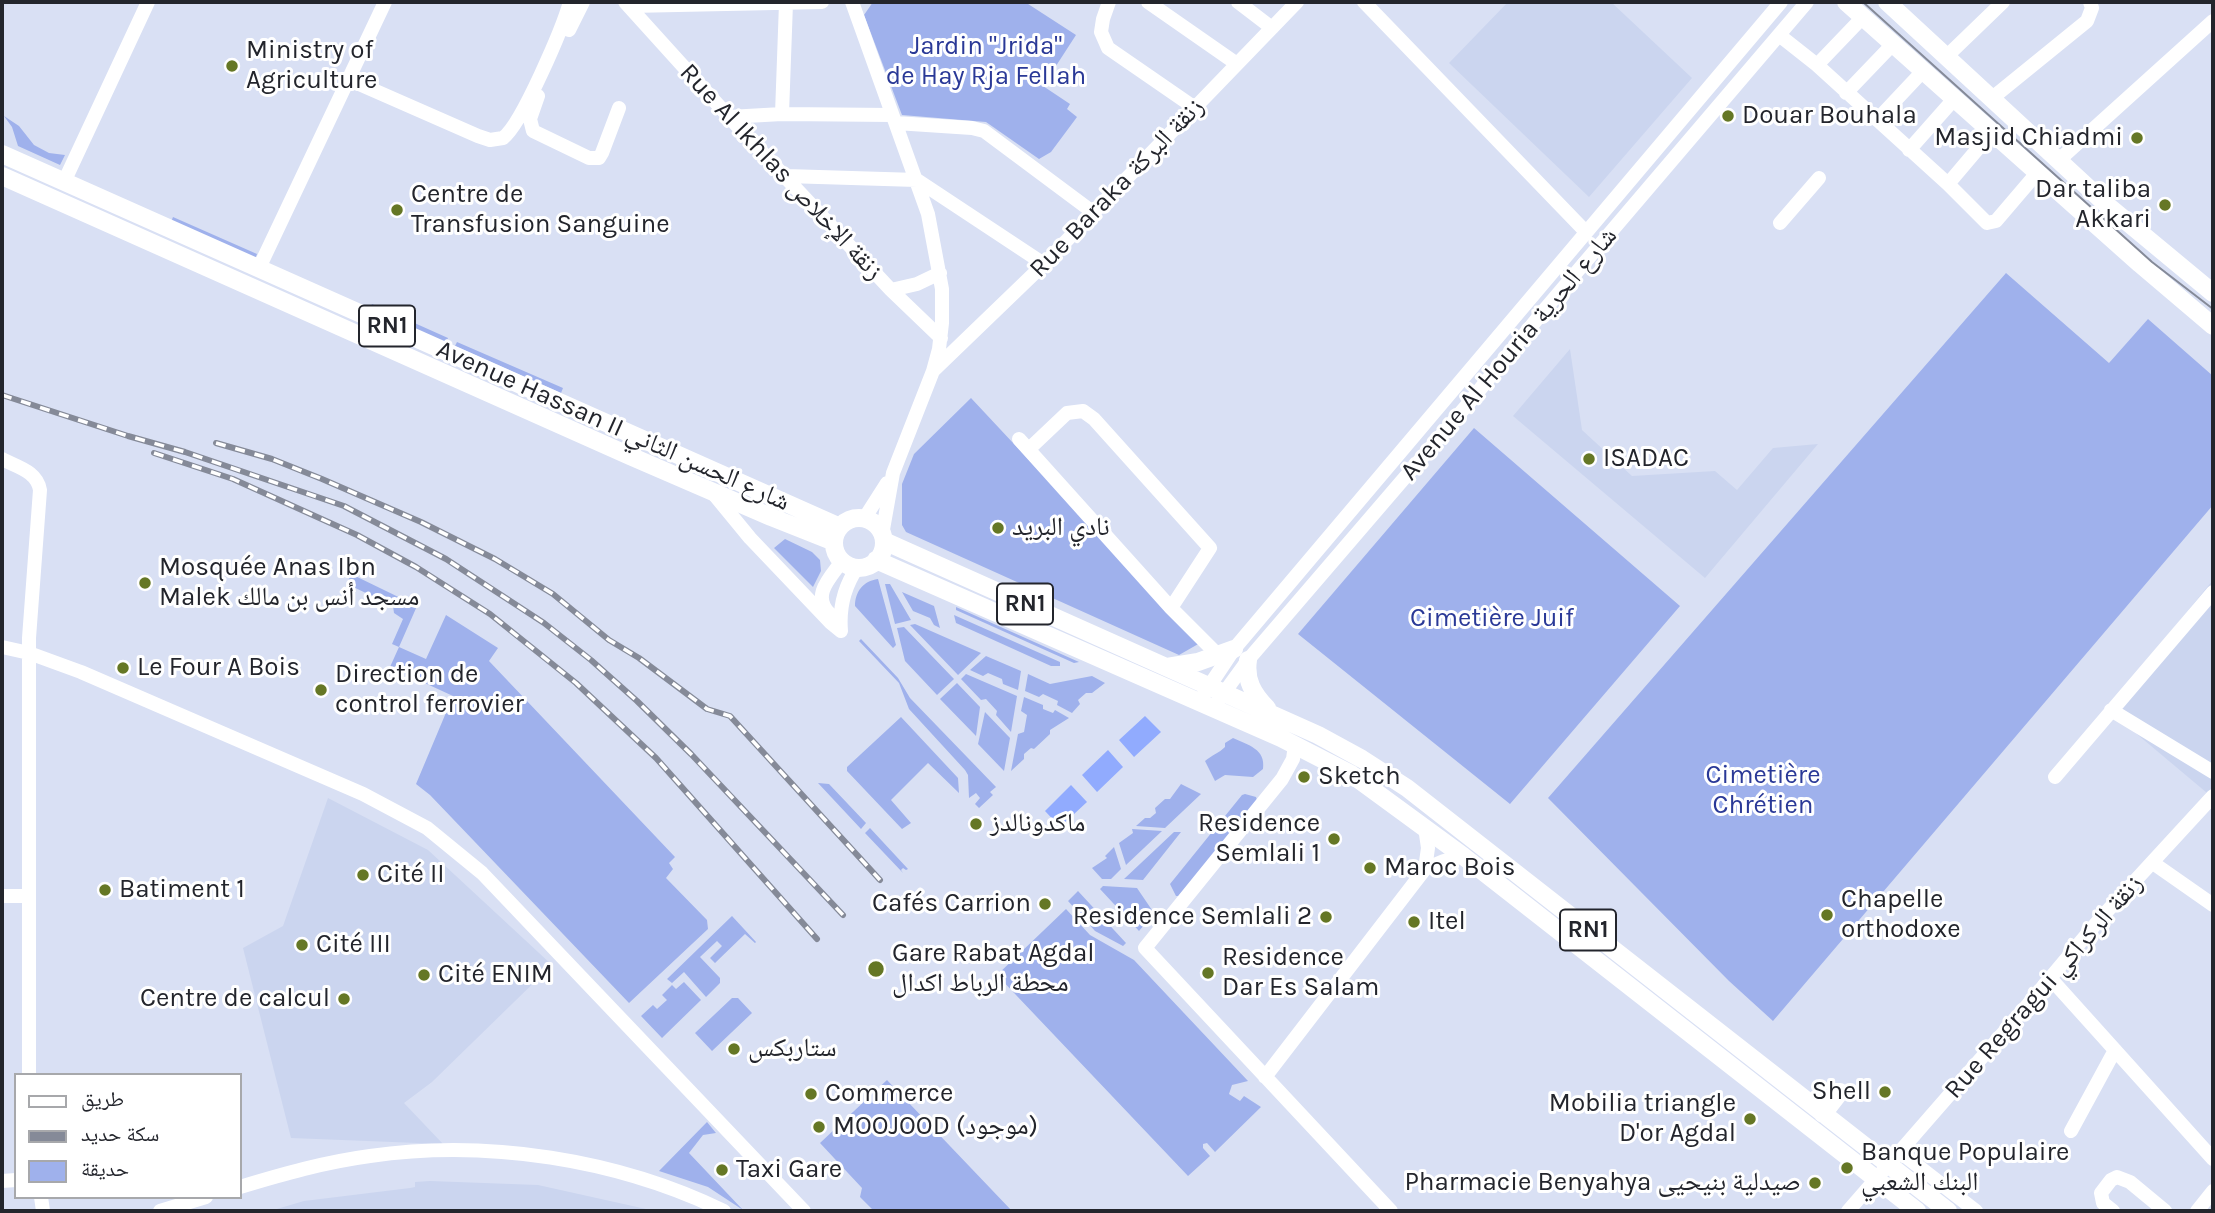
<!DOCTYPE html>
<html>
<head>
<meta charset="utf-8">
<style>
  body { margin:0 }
  #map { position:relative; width:2215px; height:1213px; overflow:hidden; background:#d9e0f4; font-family:Karla,"Noto Naskh Arabic",sans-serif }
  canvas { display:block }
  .frame { position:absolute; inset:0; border:4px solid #23252c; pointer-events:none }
  .legend { position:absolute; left:14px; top:1073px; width:228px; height:126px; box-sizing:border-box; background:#fff; border:2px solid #a7a8ab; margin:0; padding:9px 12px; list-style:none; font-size:21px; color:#23252c }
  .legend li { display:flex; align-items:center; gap:14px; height:35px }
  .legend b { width:35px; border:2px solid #a7a8ab }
</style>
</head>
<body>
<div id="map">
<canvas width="2215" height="1213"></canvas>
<div class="frame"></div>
<ul class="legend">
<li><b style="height:9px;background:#fff"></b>طريق</li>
<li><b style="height:9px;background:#858a98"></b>سكة حديد</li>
<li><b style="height:19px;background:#9fb1ec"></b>حديقة</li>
</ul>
</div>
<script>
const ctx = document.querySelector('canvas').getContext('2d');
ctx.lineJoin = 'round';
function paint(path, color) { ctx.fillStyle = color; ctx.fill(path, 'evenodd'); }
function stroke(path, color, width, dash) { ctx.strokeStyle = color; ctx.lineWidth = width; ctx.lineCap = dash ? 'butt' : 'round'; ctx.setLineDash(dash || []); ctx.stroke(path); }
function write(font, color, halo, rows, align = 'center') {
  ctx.font = font + ' Karla,"Noto Naskh Arabic",sans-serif'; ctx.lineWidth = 6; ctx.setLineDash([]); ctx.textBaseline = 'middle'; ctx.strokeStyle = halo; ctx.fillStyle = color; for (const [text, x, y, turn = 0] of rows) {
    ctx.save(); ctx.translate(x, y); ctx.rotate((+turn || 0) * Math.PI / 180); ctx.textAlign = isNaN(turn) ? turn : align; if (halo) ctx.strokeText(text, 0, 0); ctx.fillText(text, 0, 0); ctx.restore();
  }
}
paint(new Path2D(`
  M1508 2H1611L1692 78 1589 197 1449 63Z
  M1570 349 1582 430 1632 476 1715 471 1737 490 1773 448 1818 444 1705 578 1513 416Z
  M2213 580V798L2107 709Z
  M328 798 428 850 552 965 432 1082 404 1103 443 1144 291 1138 243 948 283 926Z
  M430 1181 538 1185 655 1211H270L304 1201 410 1188 415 1187V1182Z`), '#cbd5ef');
paint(new Path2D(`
  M873 2H1025L1076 35 1043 86 1070 104 1067 109 1077 117 1051 152 1039 159 986 122 902 115 864 15Z
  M4 116 19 126 34 145 49 153 65 155 60 165 18 146 12 127Z
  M173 217 257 254 255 259 171 222Z
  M2006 273 2109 363 2148 319 2213 376V505L1773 1021 1729 981 1548 798Z
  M372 304 448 338 446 343 370 309Z
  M457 342 563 388 561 393 455 346Z
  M971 398 1200 643 1179 655 906 532 902 525V484L914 454Z
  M1474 428 1680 606 1510 804 1298 634Z
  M785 539 812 552 820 560 821 571 813 587 774 548Z
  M351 574 417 606 399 647 426 659 446 615 498 648 489 661 675 857 669 863 673 869 666 878 707 920 708 929 629 1003 430 795 416 784 453 696 390 667 399 647 392 644 403 619 394 613 393 606 347 584Z
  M878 579 896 645 893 648 855 606C855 592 863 581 878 579Z
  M885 584H890L911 620 895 624Z
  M902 592 934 606 940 628 934 625 930 618 913 611Z
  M956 607 1079 662 1074 663 956 610Z
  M954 615 1060 662V666H1051L956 623Z
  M915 624 981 653 958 675 910 625Z
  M904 627 954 679 937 695 905 661 897 628Z
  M861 639 898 678 910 698 996 787 990 792 993 795 979 808 975 804 980 798 976 793 969 798 968 775 965 770 909 709 899 683 859 641Z
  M986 656 1021 671 1018 690 1003 684 1002 679 988 673 983 676 970 670Z
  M966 674 1017 696 1011 732 996 715 997 711 986 699 981 700 961 679Z
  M1028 674 1050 684 1092 676 1105 683 1092 693H1086L1078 700 1080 704 1072 713 1057 705 1058 701 1043 694 1039 697 1025 691Z
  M957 683 980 707 976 736 940 699Z
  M1024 697 1043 705V709L1053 713 1055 710 1069 718 1050 730V734L1034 749 1031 748 1024 754V759L1011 771 1018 734 1024 732 1027 715 1021 711Z
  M985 712 1010 738 1004 771 978 744Z
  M901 717 958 778 959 793 928 763 891 800 911 823 902 829 847 771V767Z
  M1233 738C1248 745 1266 749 1263 769L1253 777 1225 775 1215 781 1205 761C1212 755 1219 753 1225 747V743Z
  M818 783 829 784 866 823 861 829Z
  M1181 784 1201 794 1165 828 1136 826 1145 818H1150L1156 813 1155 808 1165 799H1170Z
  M1245 794 1256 797 1257 800 1179 896H1176L1170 884 1242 795Z
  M870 828 908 869 906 870 903 868 901 870 903 873 865 833Z
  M1132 829 1162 831 1126 865 1119 843 1133 833Z
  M1174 832H1181L1143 880 1124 879Z
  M1114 847 1121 869 1111 879H1102L1092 868 1107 858 1105 856Z
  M1103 886 1137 888 1154 913 1139 931 1100 889Z
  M1078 891 1126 943 1123 946 1095 931 1068 901Z
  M1066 909 1090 935 1134 960 1248 1081 1232 1085 1229 1094 1240 1101 1244 1096 1261 1107 1215 1152 1207 1143 1203 1144V1148L1210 1156 1188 1176 997 975Z
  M732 916 756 942 755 943 745 934 715 963 710 958 722 946 717 941 700 957 720 978V983L706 997 684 972 672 983 667 979Z
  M684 982 701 1000 662 1038 641 1016 653 1005 657 1009 667 1000 662 995 672 985 676 989Z
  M732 998H738L752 1013 712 1051 695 1033Z
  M887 1080 1012 1211H874L860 1197 862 1188 820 1143Z
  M707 1122 716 1133 703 1135 689 1153 743 1210 708 1187 659 1171Z`), '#9fb1ec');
paint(new Path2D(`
  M1145 716 1161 732 1134 757 1119 740Z
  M1108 750 1123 767 1097 792 1082 775Z
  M1071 785 1087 802 1060 827 1045 811Z`), '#91abfe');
stroke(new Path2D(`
  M625 2 729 117 891 290 941 338
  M852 2 928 214 942 289V323L939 349 933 371 893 473 882 535
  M1109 2 1103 19 1101 32 1108 48 1195 108
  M1148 2 1237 64
  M1238 2 1272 28
  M1364 2 1585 231
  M630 6 822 2
  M569 30 583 2
  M1779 35 1817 65 1948 184 1987 223 1996 221 2037 173
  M1946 57 2003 2
  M1817 65 1863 17
  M348 79 478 136 490 140 503 138C522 124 563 27 570 2
  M1846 93 1893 44
  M538 96 530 119 533 131 589 158H599L602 153 619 108
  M1991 99 2087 21 2092 8 2090 2
  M782 114 786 3
  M729 117 782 114 892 115
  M1877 120 1924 70
  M896 123 972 128 984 131 1094 213
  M1909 150 1955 98
  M2059 160 2213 21
  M786 176 917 180 1044 264
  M64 182 148 2
  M1948 184 1992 132
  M1780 223 1819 178
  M259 268 385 2
  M891 290 917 284 940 273
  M934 370 1044 264 1297 2
  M1019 439 1171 608 1219 656
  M1029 449 1067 413 1083 411 1094 419 1210 548 1171 608
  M2 459C17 467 37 471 40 490L29 638V1075
  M713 493 750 538 830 622 841 631
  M864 519 887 483
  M829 613C811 595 831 577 842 561
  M841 631C839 607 844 587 857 568
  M2 647 29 653 81 672 363 794 427 828 482 873 804 1211
  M1204 694 1234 649 1781 2
  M1213 708 1248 660 1468 404 1546 308 1807 2
  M2111 710 2213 772
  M1295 745 1293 759 1282 779 1145 948 1391 1211
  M2055 777 2213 592
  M1425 827 1428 848 1425 869
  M2153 863 2213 905
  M2 896H28
  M2051 979 2213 1159
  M1265 1077 1425 869 1444 861 1463 856
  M2071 1131 2115 1050
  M1900 1152 1976 1211
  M2 1181 16 1180
  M240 1187C283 1174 325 1162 370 1156 487 1139 617 1159 724 1211
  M41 1197 43 1211
  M160 1211 206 1197
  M1848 1211 2025 1008 2099 920 2213 796
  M2113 1211 2103 1203 2101 1193 2111 1180 2117 1177 2130 1182 2165 1211
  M2197 1211 2213 1191`), '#fff', 14);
stroke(new Path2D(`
  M1846 2 2140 264 2213 326
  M1887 2 2108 206 2213 293
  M2 154 840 527
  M2 176 630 456 771 517 834 542
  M834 543a25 25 0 1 1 50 0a25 25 0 1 1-50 0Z
  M884 541 1318 735 1362 759 1407 788 1948 1211
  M876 560 1281 738 1351 774 1463 856 1917 1211
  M1248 660C1245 680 1253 694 1267 708
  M1167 667 1198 662 1234 649
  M1823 1114 1840 1092`), '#fff', 18);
stroke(new Path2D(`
  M1863 2 2152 262 2213 309`), '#858a98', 2);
const rail = new Path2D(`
  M2 395 128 436 185 452 344 506 446 559 544 623 591 660 637 701 691 754 843 915
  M216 443 272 459 322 479 421 522 495 559 553 594 609 640 639 658 707 709 730 716 880 880
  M154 453 233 479 357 535 416 567 490 614 576 683 656 758 817 939`);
stroke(rail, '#858a98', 6);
stroke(rail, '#fff', 3.5, [10]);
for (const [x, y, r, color] of [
  [232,66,7,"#657725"],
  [1728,116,7,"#657725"],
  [2137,138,7,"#657725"],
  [2165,205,7,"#657725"],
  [397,210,7,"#657725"],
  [1589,459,7,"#657725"],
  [998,528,7,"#657725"],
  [145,583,7,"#657725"],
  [123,668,7,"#657725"],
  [321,690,7,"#657725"],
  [1304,777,7,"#657725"],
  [976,824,7,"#657725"],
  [1334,839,7,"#657725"],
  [1370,868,7,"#657725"],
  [363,875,7,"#657725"],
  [105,890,7,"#657725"],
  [1045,904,7,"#657725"],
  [1827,915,7,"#657725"],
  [1326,917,7,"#657725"],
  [1414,922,7,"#657725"],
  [302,945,7,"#657725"],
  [876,969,9,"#657725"],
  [1208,973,7,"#657725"],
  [424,975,7,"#657725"],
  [344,999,7,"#657725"],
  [734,1049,7,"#657725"],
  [1885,1092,7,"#657725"],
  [811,1094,7,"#657725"],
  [1750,1119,7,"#657725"],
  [819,1127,7,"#657725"],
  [1847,1168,7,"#657725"],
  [722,1170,7,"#657725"],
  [1815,1183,7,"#657725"]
]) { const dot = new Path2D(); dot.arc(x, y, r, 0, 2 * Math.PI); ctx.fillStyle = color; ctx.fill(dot); stroke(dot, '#fff', 2.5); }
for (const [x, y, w] of [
  [387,326,56],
  [1025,604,56],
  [1588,930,56]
]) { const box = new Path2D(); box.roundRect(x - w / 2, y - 20.5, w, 41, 5); ctx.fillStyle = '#fff'; ctx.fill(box); stroke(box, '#23252c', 2); }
write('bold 24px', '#23252c', null, [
  ["RN1",387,326],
  ["RN1",1025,604],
  ["RN1",1588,930]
]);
write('26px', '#2a3997', '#fff', [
  ["Jardin \"Jrida\"",986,47],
  ["de Hay Rja Fellah",986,77],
  ["Cimetière Juif",1492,619],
  ["Cimetière",1763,776],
  ["Chrétien",1763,806]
]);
write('26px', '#23252c', '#fff', [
  ["Ministry of",246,51],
  ["Agriculture",246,81],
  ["Douar Bouhala",1742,116],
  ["Masjid Chiadmi",2123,138,"right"],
  ["Dar taliba",2151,190,"right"],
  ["Akkari",2151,220,"right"],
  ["Centre de",411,195],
  ["Transfusion Sanguine",411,225],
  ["ISADAC",1603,459],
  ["نادي البريد",1012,528],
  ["Mosquée Anas Ibn",159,568],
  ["Malek مسجد أنس بن مالك",159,598],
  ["Le Four A Bois",137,668],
  ["Direction de",335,675],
  ["control ferrovier",335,705],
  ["Sketch",1318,777],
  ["ماكدونالدز",990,824],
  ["Residence",1320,824,"right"],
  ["Semlali 1",1320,854,"right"],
  ["Maroc Bois",1384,868],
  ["Cité II",377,875],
  ["Batiment 1",119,890],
  ["Chapelle",1841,900],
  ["orthodoxe",1841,930],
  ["Cafés Carrion",1031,904,"right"],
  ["Residence Semlali 2",1312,917,"right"],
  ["Itel",1428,922],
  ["Cité III",316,945],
  ["Gare Rabat Agdal",892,954],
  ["محطة الرباط اكدال",892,984],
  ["Residence",1222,958],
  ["Dar Es Salam",1222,988],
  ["Cité ENIM",438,975],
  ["Centre de calcul",330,999,"right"],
  ["ستاربكس",748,1049],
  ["Shell",1871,1092,"right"],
  ["Commerce",825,1094],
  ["Mobilia triangle",1736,1104,"right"],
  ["D'or Agdal",1736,1134,"right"],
  ["MOOJOOD (موجود)",833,1127],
  ["Banque Populaire",1861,1153],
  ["البنك الشعبي",1861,1183],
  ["Taxi Gare",736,1170],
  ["Pharmacie Benyahya صيدلية بنيحيى",1801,1183,"right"]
], 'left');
write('26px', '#23252c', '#fff', [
  ["Rue Al Ikhlas زنقة الإخلاص",781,172,47],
  ["Rue Baraka زنقة البركة",1117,188,-46],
  ["Avenue Al Houria شارع الحرية",1509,354,-50],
  ["Avenue Hassan II شارع الحسن الثاني",613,426,24],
  ["Rue Regragui زنقة الركراكي",2044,987,-49]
]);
</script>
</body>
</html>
